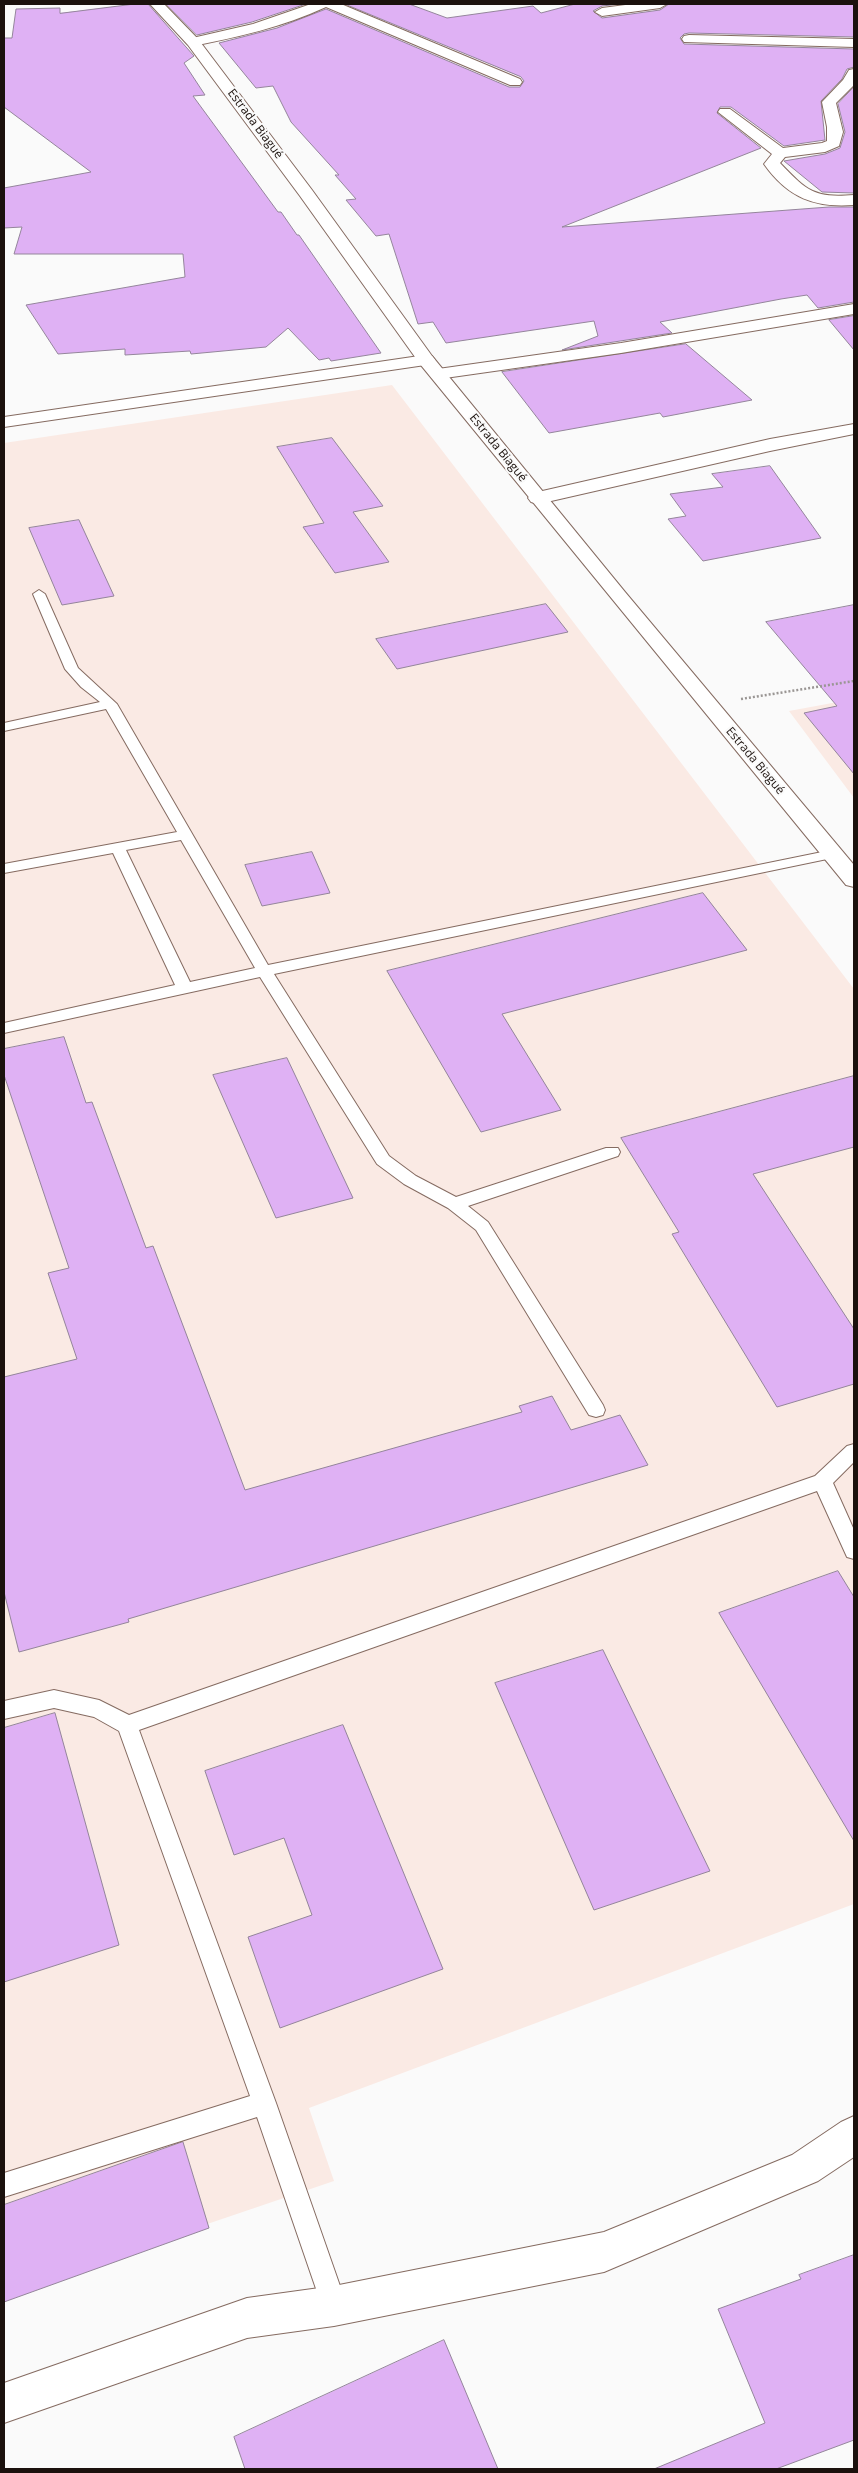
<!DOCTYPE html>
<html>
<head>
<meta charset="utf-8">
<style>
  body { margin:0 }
  #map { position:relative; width:858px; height:2473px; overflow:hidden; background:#fafafa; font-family:"Open Sans",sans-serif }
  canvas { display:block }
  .frame { position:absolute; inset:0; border:5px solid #1b110d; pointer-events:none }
</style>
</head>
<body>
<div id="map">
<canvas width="858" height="2473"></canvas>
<div class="frame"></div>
</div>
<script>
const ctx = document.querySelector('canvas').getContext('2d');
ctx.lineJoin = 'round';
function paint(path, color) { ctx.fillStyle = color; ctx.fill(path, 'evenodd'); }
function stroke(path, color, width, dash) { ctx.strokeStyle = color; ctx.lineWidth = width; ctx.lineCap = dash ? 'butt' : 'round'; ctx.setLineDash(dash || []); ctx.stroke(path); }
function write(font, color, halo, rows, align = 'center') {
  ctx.font = font + ' "Open Sans",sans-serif'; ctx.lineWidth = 4; ctx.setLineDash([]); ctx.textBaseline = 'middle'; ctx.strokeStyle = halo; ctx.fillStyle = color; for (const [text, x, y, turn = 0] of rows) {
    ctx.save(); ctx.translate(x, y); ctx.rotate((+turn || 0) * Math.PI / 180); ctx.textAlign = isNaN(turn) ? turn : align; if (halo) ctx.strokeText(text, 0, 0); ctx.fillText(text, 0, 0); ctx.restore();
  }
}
paint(new Path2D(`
  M392 385 854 989V1904L309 2108 334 2181 4 2293V443Z
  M854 699V798L789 711Z`), '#faeae4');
const building = new Path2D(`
  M135 4H148L194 56 184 63 205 95 193 96 278 212H281L297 235H299L381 353 331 361 329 358 319 360 288 328 266 347 191 354 190 351 125 355V349L58 354 26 305 185 277 183 254H14L22 227 4 228V188L91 172 4 107V38H12L16 9 60 8V13Z
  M166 4H306L252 22 197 35Z
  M345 4H409L447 18 533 6 541 13 575 4H620L602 6 593 11 602 18 660 10 669 4H854V37L689 33 684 34 680 38 684 44 854 49V67L847 69 842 79 821 101 825 140 784 146 731 107H720L717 113 761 148 562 227 829 207H854V302L818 308 807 295 781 299 660 322 672 333 562 350 598 336 594 321 446 343 433 322 418 324 389 234 376 236 346 200 356 199 335 175H339L291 122 273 86 256 88 219 43 277 28 326 9 509 87H520L524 81 521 77Z
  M854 87V193L822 192 784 161 825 154 840 148 845 132 838 104Z
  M854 316V350L829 320Z
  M686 344 752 400 663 417 660 413 549 433 502 372Z
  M332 438 383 506 353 512 389 562 335 573 303 527 324 523 277 447Z
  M770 466 821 538 703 561 668 519 686 516 670 494 723 487 712 474Z
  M79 520 114 596 62 605 29 528Z
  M546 604 568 632 397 669 376 639Z
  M854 605V774L804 713 837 706 766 622Z
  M312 852 330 893 262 906 245 865Z
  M703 893 747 950 502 1014 561 1110 481 1132 387 971Z
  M64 1037 86 1103 92 1102 146 1248 153 1246 245 1490 522 1412 519 1406 552 1396 571 1430 620 1415 648 1465 128 1619 129 1622 19 1652 4 1592V1377L77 1359 48 1273 69 1268 4 1075V1049Z
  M287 1058 353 1198 276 1218 213 1075Z
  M854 1076V1147L753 1174 854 1329V1384L777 1407 672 1234 679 1232 621 1138Z
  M838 1571 854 1597V1841L719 1613Z
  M603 1650 710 1871 594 1910 495 1683Z
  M55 1713 119 1945 4 1982V1728Z
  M343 1725 443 1969 280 2028 248 1937 312 1915 284 1838 234 1855 205 1771Z
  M183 2142 209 2228 4 2302V2205Z
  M854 2255V2440L776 2469H654L765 2423 718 2309 801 2279 799 2275Z
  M444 2340 498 2469H245L234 2437Z`);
paint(building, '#dfb1f4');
stroke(building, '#94859b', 1);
const lane = new Path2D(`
  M39 590 45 594 78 668 117 704 268 965 832 850 839 854 832 858 274 974 389 1156 416 1176 456 1197 606 1148H618L620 1152 618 1156 468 1206 488 1222 603 1405 605 1410 603 1415 596 1417 589 1415 476 1230 448 1208 404 1184 377 1164 260 977 4 1033V1023L175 985 113 853 4 873V864L177 832 106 709 4 731V723L100 702 81 687 65 669 33 594ZM181 840 255 968 190 982 126 850Z
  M854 1444V1462L833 1483 854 1530V1559L847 1557 817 1491 139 1730 276 2103 347 2306 343 2315 334 2319 325 2315 257 2117 4 2197V2173L250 2096 119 1731 94 1717 54 1708 4 1719V1701L54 1690 99 1700 129 1715 815 1476 847 1446Z`);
const street = new Path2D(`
  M311 4H341L520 79 522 82 520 85H510L326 7C283 27 238 37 193 46L186 42 188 39 253 24Z
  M633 4H667L660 8 602 16 595 12 602 8Z
  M689 35 854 39V47L684 42 682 39 684 36Z
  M854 69V85L836 103 843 132 839 146 825 152 785 157 780 163C808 192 814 198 854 195V205C815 208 788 198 764 164L772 154 718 112 720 109H730L783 148 822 143 827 141V127L822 102 843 80 849 70Z
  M854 304V314L621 353 438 379 432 378 429 374 432 370 438 369 621 343Z
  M426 355 432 356 435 360 432 364 4 427V417Z
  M854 424V434L770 451 538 504 531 502 528 498 531 494 538 492 770 439Z
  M854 2116V2157L818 2181 604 2272 334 2326 247 2338 4 2423V2383L247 2298 334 2286 604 2232 792 2155 841 2122Z`);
const secondary = new Path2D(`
  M150 4H164L198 39 312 190 432 356 625 592 854 865V887L846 885 420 364 300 196 188 45Z`);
stroke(lane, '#856b61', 2);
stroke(street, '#856b61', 2);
stroke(secondary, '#856b61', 2);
stroke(new Path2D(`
  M741 699 854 681`), '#9a9694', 2.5, [2, 2]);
paint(lane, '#fff');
paint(street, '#fff');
paint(secondary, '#fff');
write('12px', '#1b110d', '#fafafa', [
  ["Estrada Biagué",255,124,53],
  ["Estrada Biagué",498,448,51],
  ["Estrada Biagué",755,761,50]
]);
</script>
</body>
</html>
